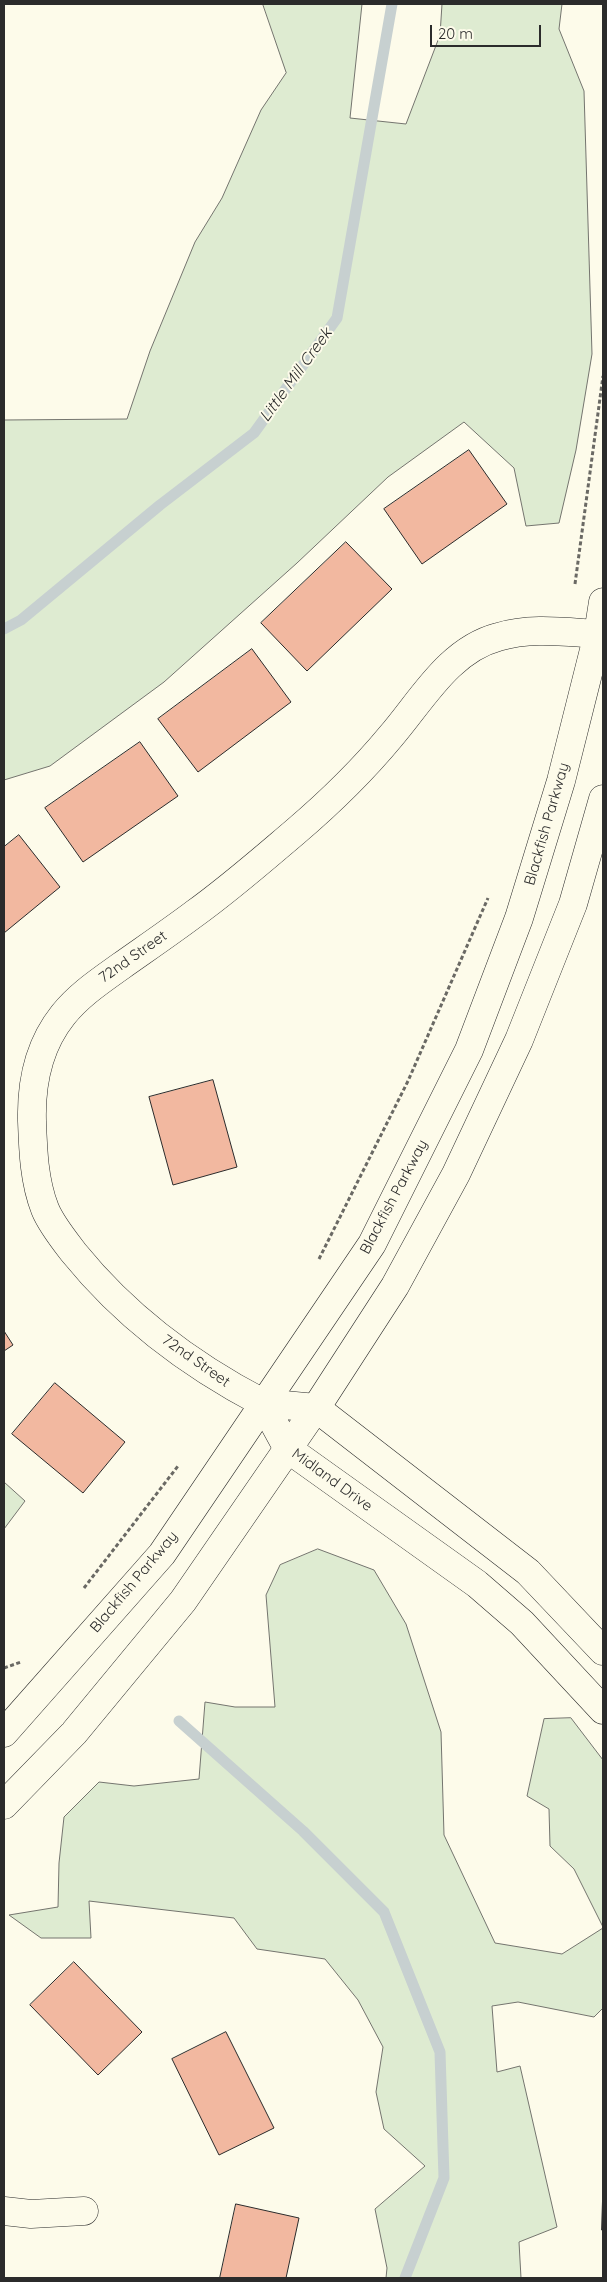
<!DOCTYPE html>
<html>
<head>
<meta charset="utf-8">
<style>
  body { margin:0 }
  #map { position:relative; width:607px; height:2282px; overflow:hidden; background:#fdfbea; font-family:Quicksand,sans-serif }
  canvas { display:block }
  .frame { position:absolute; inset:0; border:5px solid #2b2b2b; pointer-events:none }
  .scale { position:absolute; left:430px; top:25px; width:111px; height:22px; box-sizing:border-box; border:2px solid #2b2b2b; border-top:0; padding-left:6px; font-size:15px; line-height:18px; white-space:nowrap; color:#2b2b2b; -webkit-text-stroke:4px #fdfbea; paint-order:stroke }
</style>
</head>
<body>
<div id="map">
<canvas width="607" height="2282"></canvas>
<div class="frame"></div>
<div class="scale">20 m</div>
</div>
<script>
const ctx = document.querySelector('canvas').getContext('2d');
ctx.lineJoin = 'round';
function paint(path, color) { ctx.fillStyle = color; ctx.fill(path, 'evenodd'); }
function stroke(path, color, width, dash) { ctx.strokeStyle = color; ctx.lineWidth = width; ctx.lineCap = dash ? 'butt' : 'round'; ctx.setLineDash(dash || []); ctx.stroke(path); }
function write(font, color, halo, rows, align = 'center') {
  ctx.font = font + ' Quicksand,sans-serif'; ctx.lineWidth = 4; ctx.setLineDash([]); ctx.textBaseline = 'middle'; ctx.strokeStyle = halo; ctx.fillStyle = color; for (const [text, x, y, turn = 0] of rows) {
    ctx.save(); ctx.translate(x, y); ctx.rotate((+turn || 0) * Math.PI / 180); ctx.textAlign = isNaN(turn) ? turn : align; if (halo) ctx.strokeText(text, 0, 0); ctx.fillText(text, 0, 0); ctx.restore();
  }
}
const green = new Path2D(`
  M263 4H362L350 118 406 124 440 35 442 4H562L559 29 584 91 592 354 576 450 559 523 526 526 514 468 464 422 388 477 297 563 164 682 50 766 4 780V420L127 419 150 351 195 242 222 198 261 110 286 73Z
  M4 1482 25 1501 4 1529Z
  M318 1549 374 1570 406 1624 441 1732 444 1835 495 1943 562 1954 603 1928V2008L594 2017 518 2002 492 2006 497 2072 520 2066 557 2227 519 2242 521 2278H386L387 2268 375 2209 425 2166 384 2129 376 2092 383 2047 358 2000 325 1959 257 1949 234 1918 89 1901 91 1938H41L9 1915 58 1907 59 1863 64 1817 99 1782 134 1786 199 1779 205 1702 235 1707H275L266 1595 280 1565Z
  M571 1718 603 1760V1927L574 1869 550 1846 549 1809 527 1796 544 1719Z`);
paint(green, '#deebd1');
stroke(green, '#74746e', 1);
stroke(new Path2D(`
  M4 629 21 620 160 505 254 433 337 318 392 4
  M179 1721 303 1831 384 1912 440 2052 444 2178 405 2278`), '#c7d0d0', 11);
const building = new Path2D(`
  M469 450 507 504 422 564 384 509Z
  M346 542 392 589 307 671 261 623Z
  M252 649 291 702 198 772 158 719Z
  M140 742 178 796 83 862 45 808Z
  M19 835 60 887 4 933V847Z
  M213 1080 237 1167 173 1185 149 1097Z
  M4 1331 13 1345 4 1351Z
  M55 1383 125 1442 83 1493 12 1434Z
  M74 1962 142 2032 98 2075 30 2005Z
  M226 2032 274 2128 219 2155 172 2059Z
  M603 2186V2230H602Z
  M236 2204 299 2218 286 2278H220Z`);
paint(building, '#f2b8a0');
stroke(building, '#2b2b2b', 1);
const minor = new Path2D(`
  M263 1403C192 1366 125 1316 74 1253 64 1240 51 1224 45 1209 34 1181 33 1150 32 1121 31 1084 39 1045 63 1015 79 995 100 981 121 966 145 949 170 932 194 914 229 889 262 860 295 832 329 803 362 771 391 736 422 700 449 650 498 637 530 627 565 632 598 634
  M4 2211 31 2214 84 2211`);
const tertiary = new Path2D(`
  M263 1403 288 1449 477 1584 522 1623 603 1710
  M263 1403 316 1408 528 1572 603 1651`);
const secondary = new Path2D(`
  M4 1733 162 1554 372 1244 469 1050 519 918 561 781 598 634 603 602
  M4 1805 74 1733 183 1601 316 1408 395 1286 456 1174 519 1040 573 904 603 799`);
stroke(minor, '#2b2b2b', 29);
stroke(tertiary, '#2b2b2b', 29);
stroke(secondary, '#2b2b2b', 29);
stroke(new Path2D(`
  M575 584 603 376
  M319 1259 408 1081 488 898
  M84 1588 178 1466
  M4 1668 21 1662`), '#6a6964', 3, [4, 2.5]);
stroke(minor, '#fdfbea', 28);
stroke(tertiary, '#fdfbea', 28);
stroke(secondary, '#fdfbea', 28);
write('15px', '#2b2b2b', '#fdfbea', [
  ["Blackfish Parkway",547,824,-74],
  ["72nd Street",133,957,-35],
  ["Blackfish Parkway",394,1197,-62],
  ["72nd Street",196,1361,35],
  ["Midland Drive",332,1480,36],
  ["Blackfish Parkway",134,1582,-50]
]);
write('italic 16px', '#2b2b2b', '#fdfbea', [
  ["Little Mill Creek",296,375,-54]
]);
</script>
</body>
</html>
